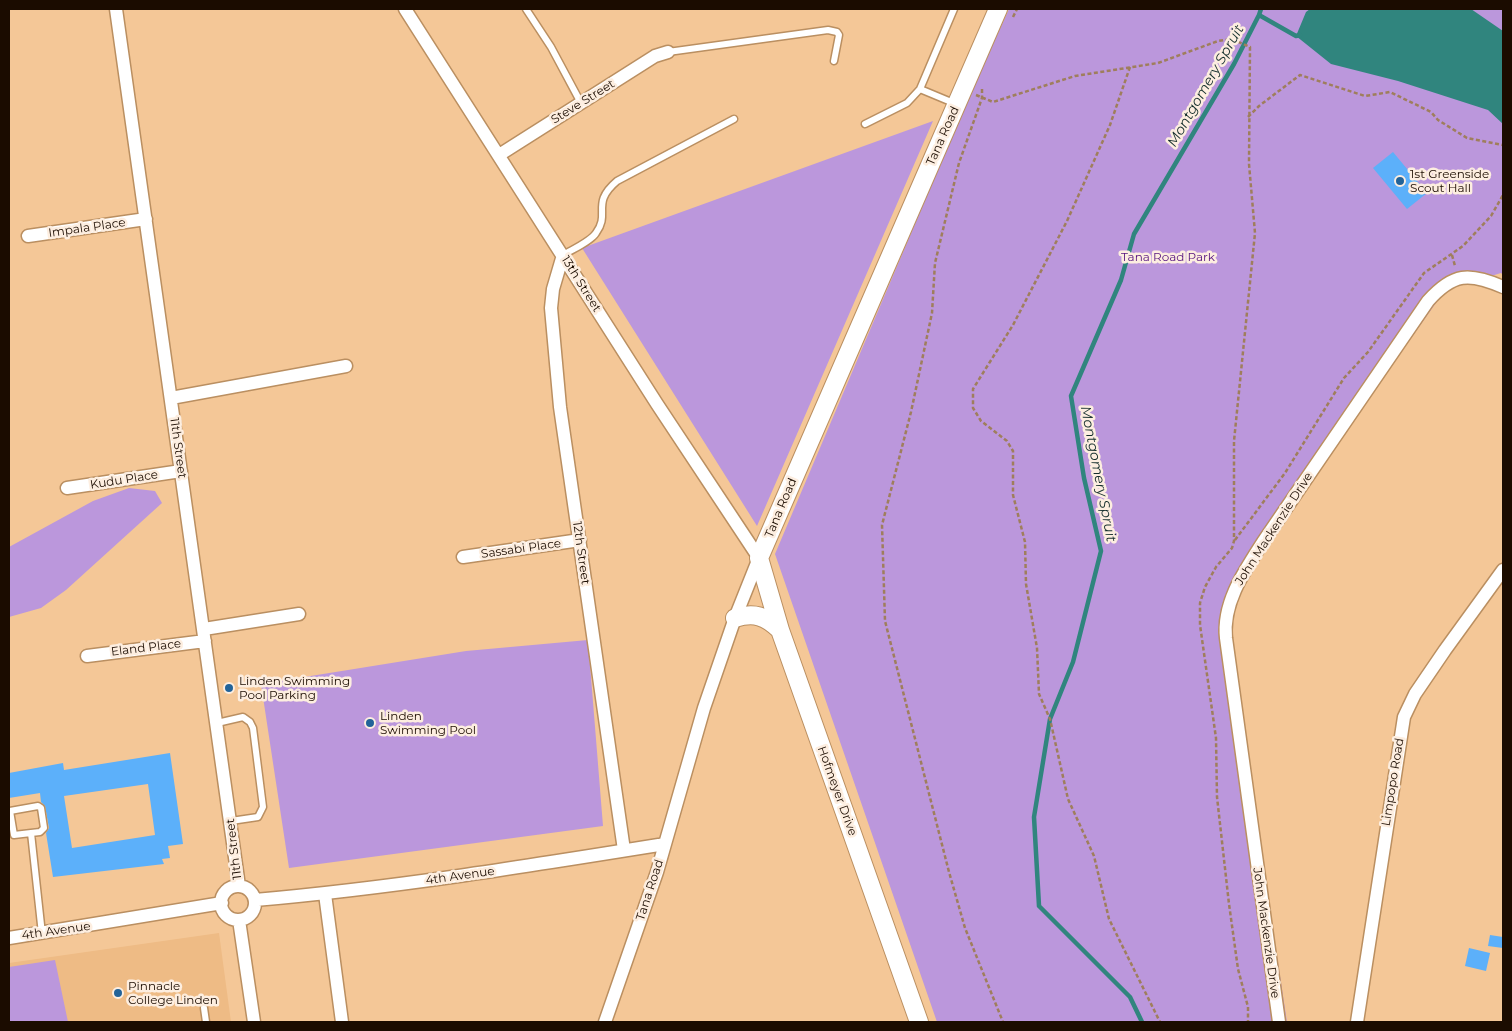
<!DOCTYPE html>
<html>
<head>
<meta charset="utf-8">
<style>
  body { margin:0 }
  #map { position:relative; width:1512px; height:1031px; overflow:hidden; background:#f4c797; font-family:Montserrat,sans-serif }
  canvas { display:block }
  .frame { position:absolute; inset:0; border:10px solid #1b0c00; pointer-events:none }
</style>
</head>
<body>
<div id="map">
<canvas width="1512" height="1031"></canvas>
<div class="frame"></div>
</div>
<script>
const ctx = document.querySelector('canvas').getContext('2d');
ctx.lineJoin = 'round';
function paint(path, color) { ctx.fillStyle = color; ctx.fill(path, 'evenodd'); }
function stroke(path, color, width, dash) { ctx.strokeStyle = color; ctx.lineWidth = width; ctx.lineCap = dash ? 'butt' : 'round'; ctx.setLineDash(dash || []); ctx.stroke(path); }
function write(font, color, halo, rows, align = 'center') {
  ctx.font = font + ' Montserrat,sans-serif'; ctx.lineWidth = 5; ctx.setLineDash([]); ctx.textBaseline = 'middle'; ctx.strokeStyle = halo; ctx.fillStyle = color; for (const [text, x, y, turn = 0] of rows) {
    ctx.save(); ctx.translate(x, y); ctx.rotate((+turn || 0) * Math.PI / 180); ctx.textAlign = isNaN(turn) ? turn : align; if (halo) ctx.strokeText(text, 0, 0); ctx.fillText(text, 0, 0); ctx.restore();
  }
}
paint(new Path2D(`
  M219 933 231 1022H9V963Z`), '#eebb85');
paint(new Path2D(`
  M1009 9H1503V275L1501 273 1445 290 1245 574 1227 628 1287 1022H937L775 554 970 94Z
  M933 121 757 526 582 248Z
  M129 488 155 491 162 503 66 590 41 608 9 617V547L93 501Z
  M588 640 603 826 289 868 261 684 466 651Z
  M55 960 68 1022H9V967Z`), '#bb97dc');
paint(new Path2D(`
  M1310 9H1471L1503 31V124L1488 110 1398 81 1331 64 1296 36 1306 12Z`), '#30857e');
stroke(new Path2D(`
  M1261 9 1259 15 1296 36 1300 35
  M1142 1022 1130 997 1039 906 1034 817 1050 719 1073 662 1101 551 1084 478 1071 396 1121 280 1134 234 1234 64 1259 15`), '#30857e', 4.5);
paint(new Path2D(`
  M1393 152 1427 193 1407 209 1373 168Z
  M170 753 183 844 168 846 170 858 162 859 164 864 53 877 46 833 49 828 45 806 41 802 40 793 9 798V773L63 763 64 770ZM148 784 155 835 72 848 64 796Z
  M1490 935 1503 937V948L1488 946Z
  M1469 948 1490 953 1486 971 1465 966Z`), '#5cb0fa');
const lane = new Path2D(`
  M526 9 551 47 581 103
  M668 52 828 30 837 32 839 35 834 61
  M920 89 956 104
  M865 124 907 103 920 89 954 9
  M563 255C573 249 590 242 596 233 611 213 590 204 617 181L734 119
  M217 723 243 717 250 722 253 728 263 807 258 817 231 821
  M31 833 40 832 44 828 41 808 38 806 10 811 14 835 31 833 42 934
  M204 1008 206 1022`);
const street = new Path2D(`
  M116 9 239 886
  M405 9 657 404 759 558 735 618 704 708 657 872 605 1022
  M499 155 655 56 668 52
  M28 236 146 219
  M563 255 553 289 551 308 560 407 624 850
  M171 398 346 366
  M67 488 181 471
  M463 557 580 540
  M204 629 299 614
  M87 656 205 641
  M221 903a17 17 0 1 1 34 0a17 17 0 1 1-34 0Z
  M325 894 342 1022
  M255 900C392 888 528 866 665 844
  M239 920 254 1022
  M9 938 222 903
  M1279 1022 1226 638C1222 603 1245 570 1263 542L1428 301C1453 273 1469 272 1503 287
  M1357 1022 1404 717 1415 694 1445 650 1503 570`);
const secondary = new Path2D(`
  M735 618C754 612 766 616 780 630
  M919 1022 780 630 759 558 998 9`);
stroke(lane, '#ba8f61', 9);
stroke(street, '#ba8f61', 15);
stroke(secondary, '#ba8f61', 20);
stroke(new Path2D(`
  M1013 17 1017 9
  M1130 67 1110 125 1067 221 1013 325 973 389V408L981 421 1007 441 1013 451V495L1025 542 1026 584 1037 648 1039 694 1050 719 1068 799 1094 856 1109 919 1160 1022
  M982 89V98L959 163 935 263 932 313 911 412 882 525 885 621 949 872 965 928 1003 1022
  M976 95 993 102 1075 76 1158 63 1218 41 1232 39 1250 47 1249 164 1255 233 1234 441V541L1232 548 1216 567 1205 587 1200 603V625L1216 738 1217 797 1229 904 1238 969 1248 1007V1022
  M1248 117 1259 106 1300 75 1365 96 1390 92 1431 112 1438 120 1467 138 1503 145
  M1452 255 1455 266
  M1235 540 1285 473 1344 378 1368 352 1424 273 1463 246 1491 216 1503 195`), '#9f7e5c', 2.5, [4, 2.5]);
stroke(lane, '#fff', 6);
stroke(street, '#fff', 12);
stroke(secondary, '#fff', 18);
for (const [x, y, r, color] of [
  [1400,181,5,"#226399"],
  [229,688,5,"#226399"],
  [370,723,5,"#226399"],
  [118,993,5,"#226399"]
]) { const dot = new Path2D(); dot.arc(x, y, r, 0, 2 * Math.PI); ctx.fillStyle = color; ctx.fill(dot); stroke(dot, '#fdeee0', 2); }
write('12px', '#1b0c00', '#fdeee0', [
  ["Steve Street",583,102,-32],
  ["Tana Road",943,136,-66],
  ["Impala Place",87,228,-8],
  ["13th Street",581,284,58],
  ["11th Street",178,448,82],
  ["Kudu Place",124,480,-9],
  ["Tana Road",781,508,-67],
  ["John Mackenzie Drive",1274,529,-57],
  ["Sassabi Place",521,549,-8],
  ["12th Street",581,553,82],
  ["Eland Place",146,648,-7],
  ["Limpopo Road",1393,782,-81],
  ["Hofmeyer Drive",837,791,70],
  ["11th Street",234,849,-97],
  ["4th Avenue",460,876,-8],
  ["Tana Road",650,890,-72],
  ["4th Avenue",56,931,-8],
  ["John Mackenzie Drive",1266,933,82]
]);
write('12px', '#1b0c00', '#fdeee0', [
  ["1st Greenside",1410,174],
  ["Scout Hall",1410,188],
  ["Linden Swimming",239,681],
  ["Pool Parking",239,695],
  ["Linden",380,716],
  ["Swimming Pool",380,730],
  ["Pinnacle",128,986],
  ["College Linden",128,1000]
], 'left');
write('12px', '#55127e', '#fdeee0', [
  ["Tana Road Park",1168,257]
]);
write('italic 14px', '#142e2c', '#fdeee0', [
  ["Montgomery Spruit",1206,86,-60],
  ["Montgomery Spruit",1098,474,79]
]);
</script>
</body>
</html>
